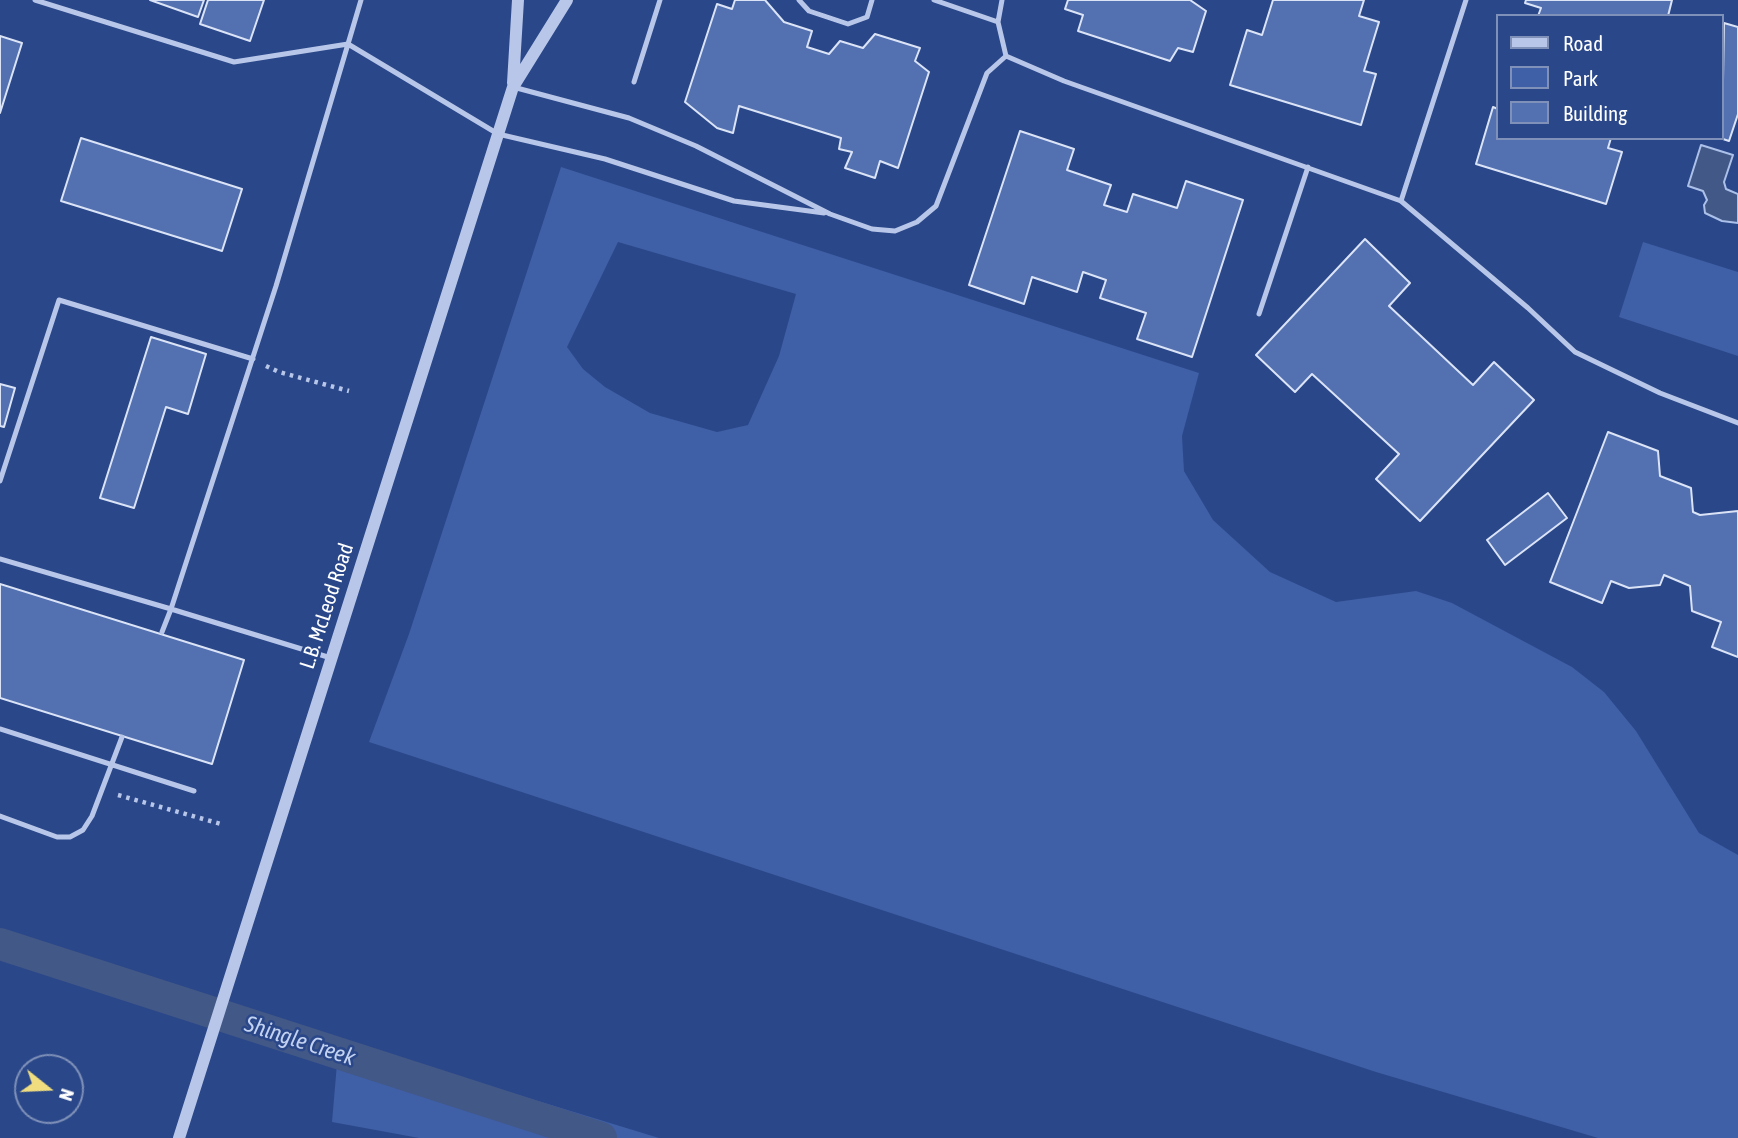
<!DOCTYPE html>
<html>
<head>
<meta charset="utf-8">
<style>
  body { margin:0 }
  #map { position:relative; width:1738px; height:1138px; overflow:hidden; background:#2a4789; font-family:"Asap Condensed",sans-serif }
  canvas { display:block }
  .legend { position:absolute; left:1496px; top:14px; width:228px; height:126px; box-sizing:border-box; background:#2a4789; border:2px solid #7f91b8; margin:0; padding:9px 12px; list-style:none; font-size:21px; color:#fff }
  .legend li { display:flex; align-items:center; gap:14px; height:35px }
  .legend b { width:35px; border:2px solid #7f91b8 }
  .north { position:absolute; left:14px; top:1054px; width:70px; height:70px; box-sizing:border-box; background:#2a4789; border:2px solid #7f91b8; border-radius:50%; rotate:108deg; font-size:19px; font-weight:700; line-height:28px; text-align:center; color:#fff }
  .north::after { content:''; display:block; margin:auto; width:24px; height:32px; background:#efdd7f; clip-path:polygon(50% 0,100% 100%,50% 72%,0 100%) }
</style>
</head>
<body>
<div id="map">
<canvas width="1738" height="1138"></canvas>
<ul class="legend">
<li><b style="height:9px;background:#b8c7e9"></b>Road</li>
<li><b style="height:19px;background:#3f5fa6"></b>Park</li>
<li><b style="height:19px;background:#5370b1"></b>Building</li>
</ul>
<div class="north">N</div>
</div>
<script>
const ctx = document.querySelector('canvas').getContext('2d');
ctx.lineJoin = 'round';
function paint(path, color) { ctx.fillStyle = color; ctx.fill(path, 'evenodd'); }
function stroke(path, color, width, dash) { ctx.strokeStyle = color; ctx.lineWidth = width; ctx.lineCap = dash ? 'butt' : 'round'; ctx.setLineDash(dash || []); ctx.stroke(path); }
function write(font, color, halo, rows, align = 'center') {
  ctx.font = font + ' "Asap Condensed",sans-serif'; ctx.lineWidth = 5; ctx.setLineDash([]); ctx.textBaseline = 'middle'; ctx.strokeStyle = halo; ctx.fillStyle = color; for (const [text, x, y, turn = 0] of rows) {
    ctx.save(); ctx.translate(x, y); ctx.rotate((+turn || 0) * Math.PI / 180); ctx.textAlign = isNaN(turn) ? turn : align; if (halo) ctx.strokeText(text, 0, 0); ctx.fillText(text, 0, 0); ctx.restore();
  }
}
paint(new Path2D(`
  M561 167 1199 373 1182 436 1184 471 1213 520 1270 572 1336 602 1416 591 1452 603 1572 667 1604 692 1636 731 1699 833 1738 855V1138H1598L1376 1072 369 742 409 634ZM618 242 796 294 779 356 748 425 717 432 650 413 605 387 583 369 567 347Z
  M1643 242 1738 272V356L1619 317Z
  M339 1040 659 1138H419L332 1122Z`), '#3f5fa6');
const water = new Path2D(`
  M1701 145 1733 155 1724 182 1726 189 1738 194V223L1722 221 1705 213 1704 205 1707 200 1703 191 1688 186Z`);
paint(water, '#425887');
stroke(water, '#acc1e9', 2);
stroke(new Path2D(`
  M0 944 601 1138`), '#425887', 32);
const building = new Path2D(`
  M150 0H204L198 17Z
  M208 0H264L250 41 200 24Z
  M735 0H765L784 22 812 31 807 47 829 54 840 41 863 48 875 34 920 48 915 61 929 72 898 168 880 161 875 178 845 168 852 152 839 149 841 138 739 106 733 133 717 128 685 102 717 4 732 9Z
  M1068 0H1190L1206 11 1193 52 1178 48 1170 61 1078 31 1083 15 1065 9Z
  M1273 0H1364L1359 16 1379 22 1364 71 1376 74 1361 125 1230 85 1247 30 1262 35Z
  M1526 0H1672L1668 16H1538L1541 8 1525 3Z
  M1724 23 1738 27V114L1729 141 1720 138H1722Z
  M0 36 22 43 0 113Z
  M1493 107 1498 109V138H1611L1608 148 1622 152 1606 204 1476 164Z
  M1020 131 1074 149 1067 170 1111 185 1104 205 1127 212 1133 194 1177 208 1186 181 1243 200 1192 357 1137 339 1146 313 1100 298 1106 280 1083 272 1077 292 1032 277 1024 304 969 285Z
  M81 138 242 189 222 251 61 201Z
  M1365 239 1410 283 1389 306 1473 385 1494 362 1534 400 1420 521 1376 479 1399 454 1312 374 1295 392 1256 355Z
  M151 337 206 354 188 414 166 407 134 508 100 498Z
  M0 384 15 388 4 427 0 426Z
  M1608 432 1658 451 1660 476 1691 488 1693 512 1700 515 1738 511V657L1712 647 1721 622 1692 611 1690 586 1664 575 1660 585 1629 588 1611 581 1602 603 1550 582Z
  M1548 493 1567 518 1505 565 1487 540Z
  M0 584 244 660 212 764 0 698Z`);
paint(building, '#5370b1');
stroke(building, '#dbe4f7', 2);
stroke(new Path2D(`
  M266 366 279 372 349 391
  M118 795 221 824`), '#b8c7e9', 4.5, [3.5, 5]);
stroke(new Path2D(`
  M35 0 234 62 348 44 276 286 171 609 331 658
  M361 0 348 44 498 134 605 159 734 201 824 213
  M799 0 809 11 848 24 867 17 872 0
  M934 0 998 22
  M1002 0 998 22 1006 56
  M634 82 660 0
  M513 87 629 118 696 146 830 214 872 229 895 231 917 222 936 206 987 73 1006 56 1064 81 1401 201 1528 308 1575 352 1660 393 1738 423
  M1401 201 1466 0
  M1259 314 1308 167
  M0 481 59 300 253 359
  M0 559 171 609 162 632
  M0 729 194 791
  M0 816 57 837H70L83 830 92 816 122 737`), '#b8c7e9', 5);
stroke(new Path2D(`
  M513 83 518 0
  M179 1138 513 87 567 0`), '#b8c7e9', 12);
write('21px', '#fff', '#2a4789', [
  ["L.B. McLeod Road",327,606,-72]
]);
write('italic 23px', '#c3d2f0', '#2a4789', [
  ["Shingle Creek",300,1041,18]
]);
</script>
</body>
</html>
